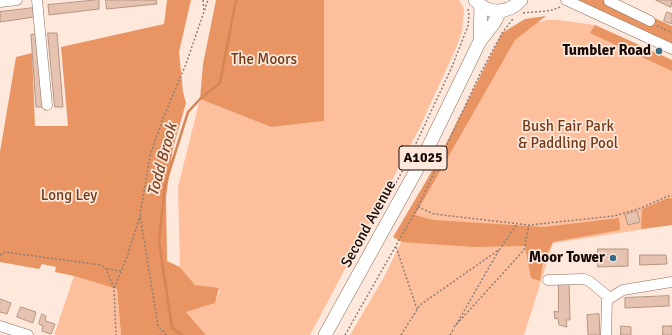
<!DOCTYPE html>
<html>
<head>
<meta charset="utf-8">
<style>
  body { margin:0 }
  canvas { display:block; background:#fee8dc }
</style>
</head>
<body>
<canvas width="672" height="335"></canvas>
<script>
const ctx = document.querySelector('canvas').getContext('2d');
ctx.lineJoin = 'round';
function paint(path, color) { ctx.fillStyle = color; ctx.fill(path, 'evenodd'); }
function stroke(path, color, width, dash) { ctx.strokeStyle = color; ctx.lineWidth = width; ctx.lineCap = dash ? 'butt' : 'round'; ctx.setLineDash(dash || []); ctx.stroke(path); }
function write(font, color, halo, rows, align = 'center') {
  ctx.font = font + ' Signika,sans-serif'; ctx.lineWidth = 3.5; ctx.setLineDash([]); ctx.textBaseline = 'middle'; ctx.strokeStyle = halo; ctx.fillStyle = color; for (const [text, x, y, turn = 0] of rows) {
    ctx.save(); ctx.translate(x, y); ctx.rotate((+turn || 0) * Math.PI / 180); ctx.textAlign = isNaN(turn) ? turn : align; if (halo) ctx.strokeText(text, 0, 0); ctx.fillText(text, 0, 0); ctx.restore();
  }
}
paint(new Path2D(`
  M324 0H459L464 9 462 31 457 46 418 131 310 335H206L186 312 215 303 220 290 195 285 180 267 178 187 200 99 271 127 324 121Z
  M546 20H559L595 25 672 60V225L553 243 524 335H350L384 277 449 143 513 30Z
  M74 276 117 289 121 335H54Z`), '#fdbf9c');
paint(new Path2D(`
  M167 0H191L179 52 183 92 186 103 173 148 166 197 167 261 180 267 195 285 219 288 215 303 186 312 206 335H121L117 289 74 276 55 272 56 267 42 264 39 269 0 262V152L16 57 32 53 35 126H68L61 47 164 24Z
  M216 0H324V121L271 127 200 99 203 64Z
  M572 0H615L672 26V45Z
  M546 16 515 40 415 215 433 220 544 227 619 218 620 230 553 242 543 262 540 281 531 278 525 246 474 247 402 242 393 237 432 171 502 33 525 19Z
  M595 25 672 60V71L590 33Z
  M668 198 672 199V225L641 229 642 209Z`), '#e89563');
stroke(new Path2D(`
  M182 335 172 328 159 241 165 185 188 112 200 99 220 83 236 0`), '#d78554', 2.5);
const building = new Path2D(`
  M99 0V9L49 15 48 5Z
  M106 0H156L157 4 107 9Z
  M656 0H672L671 7Z
  M34 8V17L0 22V12Z
  M667 12 672 14V24L664 21Z
  M48 33H57L63 107H55Z
  M37 34 44 107H36L31 35Z
  M637 211 640 222 628 225 625 215Z
  M598 249H628V266L598 267Z
  M640 255H666L667 264 640 265Z
  M559 282H569L570 320H566L567 327 559 325 558 318 555 319 554 311 558 312Z
  M669 296V306L625 308V298Z
  M0 299 11 303 7 314 0 312Z
  M21 307 36 312 33 323 17 317Z
  M42 314 46 316 45 321 55 324 51 334 42 331 43 326 39 324Z
  M599 314 600 335H588L587 315Z
  M621 326 631 327V335H621Z
  M663 326H672V335H663Z`);
paint(building, '#e6c3b0');
stroke(building, '#b59582', 1);
const minor = new Path2D(`
  M37 0 47 105
  M566 0 672 49
  M609 0V1L650 21
  M0 2 17 0
  M548 280 584 279 589 281 610 298
  M0 326 28 335
  M606 335 607 300 623 290 672 282`);
const major = new Path2D(`
  M475 0C488 15 508 14 521 0
  M480 41 481 6
  M325 335 422 160 480 41 494 23 500 11`);
stroke(minor, '#8b6c5a', 11);
stroke(major, '#8b6c5a', 14);
stroke(new Path2D(`
  M203 0 204 12
  M523 13C536 11 547 13 560 7
  M657 26 672 33
  M396 183 412 152 451 69 468 26 469 15 468 9
  M418 207 434 214 529 225 614 216 641 208 668 196H672
  M396 247 417 309
  M0 255 5 252 101 265 106 269 114 288 116 335
  M107 269 121 271
  M114 288 127 257 140 216
  M456 325 499 250
  M454 327 524 250 529 225
  M166 335 158 326 140 215 150 156 162 121 186 64 208 0
  M345 335 418 207 480 74 502 33 513 19
  M401 335 420 305 500 249 517 224
  M450 335 454 328`), '#8f7e75', 1.5, [2, 2]);
stroke(minor, '#fff', 10);
stroke(major, '#fff', 13);
for (const [x, y, r, color] of [
  [659,51,4,"#356d87"],
  [613,258,4,"#356d87"]
]) { const dot = new Path2D(); dot.arc(x, y, r, 0, 2 * Math.PI); ctx.fillStyle = color; ctx.fill(dot); stroke(dot, '#fee8dc', 1.5); }
for (const [x, y, w] of [
  [423,158,48]
]) { const box = new Path2D(); box.roundRect(x - w / 2, y - 12, w, 24, 3); ctx.fillStyle = '#fee8dc'; ctx.fill(box); stroke(box, '#140904', 1); }
write('bold 14px', '#140904', null, [
  ["A1025",423,158]
]);
write('bold 15px', '#140904', '#fee8dc', [
  ["Tumbler Road",651,51],
  ["Moor Tower",605,258]
], 'right');
write('15px', '#723b18', '#fee8dc', [
  ["The Moors",264,60],
  ["Bush Fair Park",568,127],
  ["& Paddling Pool",568,144],
  ["Long Ley",69,196]
]);
write('15px', '#140904', '#fee8dc', [
  ["Second Avenue",369,224,-61]
]);
write('italic 16px', '#7c4522', '#fee8dc', [
  ["Todd Brook",163,160,-75]
]);
</script>
</body>
</html>
